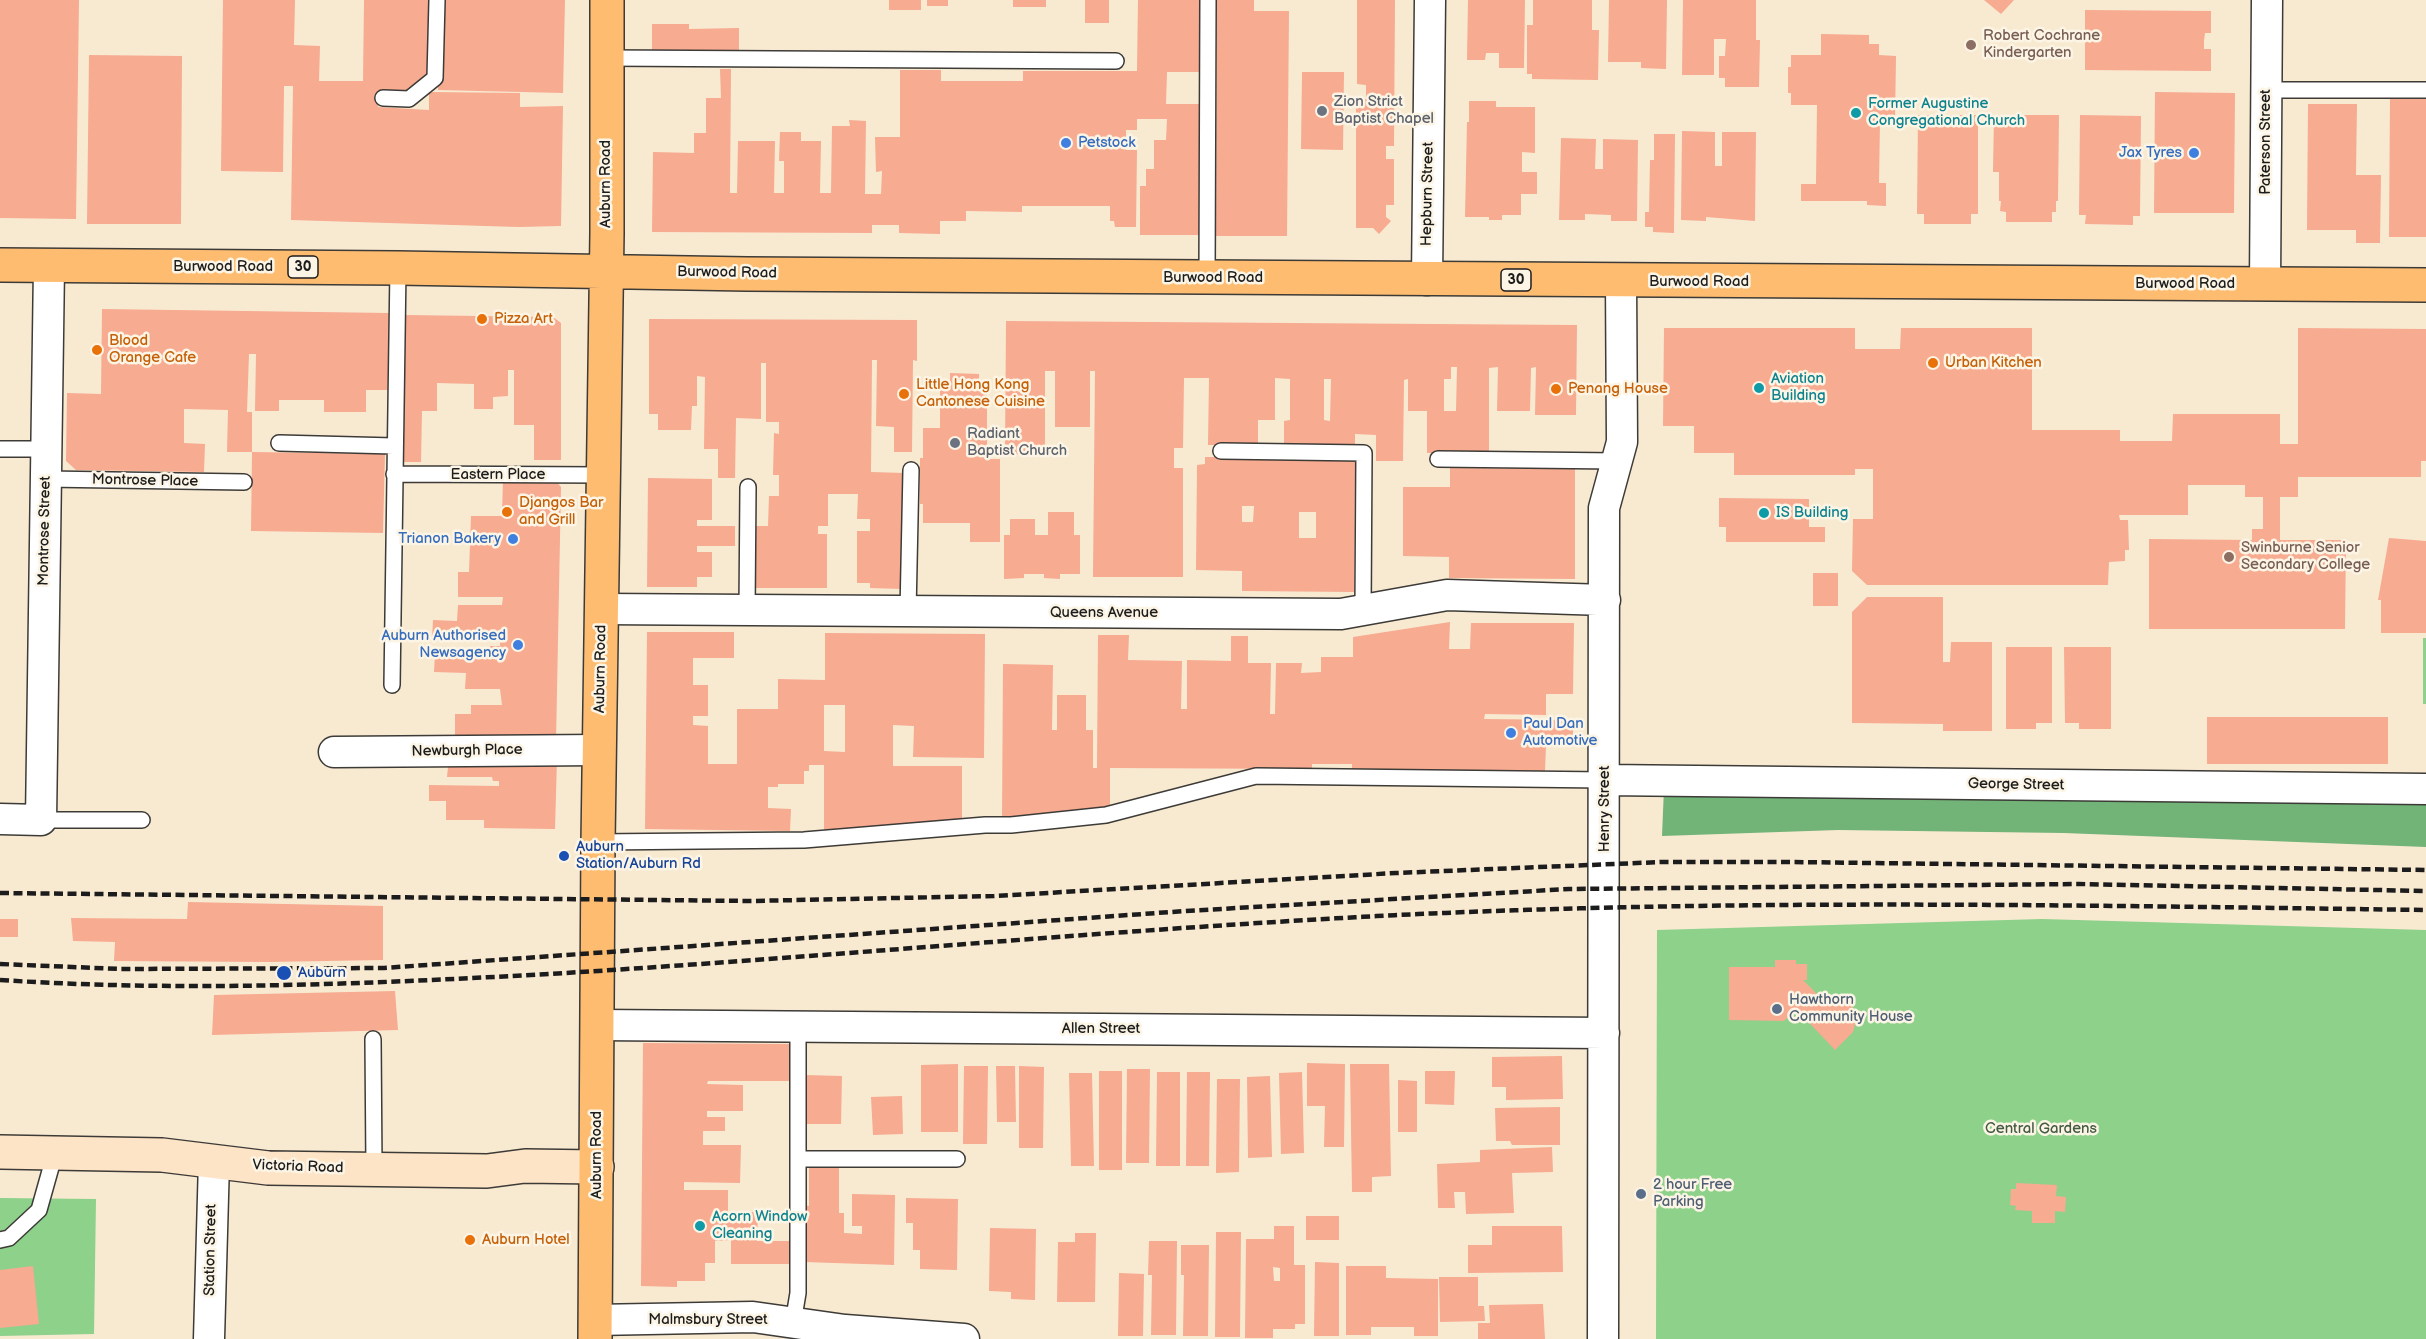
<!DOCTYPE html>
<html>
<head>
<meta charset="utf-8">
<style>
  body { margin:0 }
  canvas { display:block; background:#f8e9d1 }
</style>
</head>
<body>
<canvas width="2426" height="1339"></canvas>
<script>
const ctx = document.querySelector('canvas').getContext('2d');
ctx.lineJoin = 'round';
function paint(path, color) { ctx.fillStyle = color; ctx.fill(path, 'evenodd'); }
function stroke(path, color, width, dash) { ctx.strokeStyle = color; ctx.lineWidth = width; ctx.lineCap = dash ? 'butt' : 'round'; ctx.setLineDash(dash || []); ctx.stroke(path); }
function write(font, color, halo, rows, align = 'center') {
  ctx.font = font + ' "Balsamiq Sans",sans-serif'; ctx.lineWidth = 5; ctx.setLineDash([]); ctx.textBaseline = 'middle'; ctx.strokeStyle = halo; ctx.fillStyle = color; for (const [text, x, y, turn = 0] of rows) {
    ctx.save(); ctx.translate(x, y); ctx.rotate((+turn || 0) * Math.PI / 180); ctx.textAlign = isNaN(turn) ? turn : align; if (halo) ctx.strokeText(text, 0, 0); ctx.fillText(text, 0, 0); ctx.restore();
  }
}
paint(new Path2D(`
  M2423 638H2426V704H2423Z
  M2042 919 2426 930V1339H1656L1657 930Z
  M0 1198 96 1199 94 1334 0 1336Z`), '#8dd18b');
paint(new Path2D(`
  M1664 788 2426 797V847L2064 833 1838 830 1662 836Z`), '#72b377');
paint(new Path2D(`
  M0 0H79L76 219 0 218Z
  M223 0H295L294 45 320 46 319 81H363L364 0H430L429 77 405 94 379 93 378 107 429 110V92L520 93V107L563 106 561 226 518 227 291 220 293 86H284L283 172 221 171Z
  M440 0H565L563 93 438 90Z
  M889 0H921V10H889Z
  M927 0H948V6H927Z
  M1013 0H1046V7H1013Z
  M1085 0H1109V23H1085Z
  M1138 0H1204V72H1167L1166 104H1203L1202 235H1140V186H1146V169H1154V140H1166L1167 119H1137V130H1126V150H1137L1136 227H1115L1114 221H1110V206H1022V212L966 211V221H940V234L899 233V225H872V233L652 232 653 152 694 153V133H706V98H721L720 69H731L730 193H737L738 141H775L774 193H784V161H779L780 132H801V141H821L820 193H831L832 126H850L849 120 866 121 865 194H881L882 171 876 172 875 137H900V70H941V81H1023V71H1137Z
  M1217 0H1254V11H1289L1287 236H1216Z
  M1357 0H1395L1394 146H1386V159H1394V205H1386V217L1391 221 1379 234 1373 228H1356V99H1366V85L1357 84Z
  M1468 0H1525L1524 68H1499V53H1486L1485 60H1467Z
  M1533 0H1592V30H1599L1598 80 1532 79V74H1527V25H1533Z
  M1609 0H1667L1666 69 1641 68V62H1608Z
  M1683 0H1756V40H1760L1759 87H1725V78H1719V56H1725L1726 39H1714V75H1682Z
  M1984 0H2014L2001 14Z
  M2085 10 2211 11V33H2205L2204 41V49H2211V71L2085 70Z
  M652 24H689V29L739 28V52H652Z
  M1821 34 1869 35V44H1879V55L1896 56 1895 121H1880L1879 183H1886V206L1867 205V201H1801V184H1816L1817 105H1791V93H1788V67H1791V55H1821Z
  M89 55 182 56 181 224H87Z
  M1302 72H1344L1343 150 1301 149Z
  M2155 92 2235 93 2234 213H2154Z
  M2390 94H2426V237H2389Z
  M1469 101H1496V107H1535V153L1522 152V172H1537V194H1521V215H1502V220H1489V217H1465L1467 122H1469Z
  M2308 104H2357L2356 175H2381L2380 243H2356V230H2307Z
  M1918 115H1978V214H1971V224H1924V214H1917Z
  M1994 115H2059L2058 201H2056V212H2052V222H2006V212L2000 211 2001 201H1999V172H1993Z
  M2080 115 2141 116 2140 216H2133V225L2085 224 2086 215H2079Z
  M1682 131 1715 132V166H1722V132H1756L1755 221 1706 217V221L1681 220Z
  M1654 134H1675L1674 233 1653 232V227H1645V212H1649L1650 160H1654Z
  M1561 138 1596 139 1595 169H1603V139L1638 140 1637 221H1611V215L1585 214V220H1559Z
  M102 309 389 313 388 390H366V412H324V400H279V411H255L256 354H249L247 412H252V452H227L228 410 184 409V443L205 444 204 472 76 470 66 461 67 393 101 394Z
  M405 315 553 317 561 323V460H534V425H514V370H508V396L493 397V409H474V384L437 383V411H422L421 462H402Z
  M649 319 917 320V361L913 360 912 452H894V427L876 426 877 360H872L871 472 904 473 903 589 870 588V583H857V531H870V519H857L858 494H828V526H818V534H827V588H754L755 526H768L769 496H779V475H773L774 433 779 434V422H766V363H761V419L736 418 735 478H718V449H704L705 377 697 376V406H692L691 430H658V414H649Z
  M1006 321 1577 325 1576 415H1535L1536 367 1531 368 1530 411H1497L1498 367 1489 368V453H1427V411H1408V379L1404 380 1403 461H1376V435L1355 434V446L1284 445V421L1290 420V379L1275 378V420H1258V445H1208L1209 378H1184L1183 448H1174V468H1183V577H1093L1095 371H1090V427H1055V371H1045V455L1005 454ZM1451 367H1457L1456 411H1444V379H1451ZM1324 379H1331L1330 421 1324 420Z
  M1664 328H1855V349H1900L1901 328H2032V430H2120V441H2172L2173 414H2280V444H2298V328L2426 329V461H2421V477H2298V497H2280V540H2346L2345 629H2149V539L2252 540V529H2263V497H2245V485H2188V515H2119L2120 520H2128L2129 550H2125V561L2109 562 2108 585H1867L1852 571 1853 519H1873V469H1855V475H1734V453H1694V426H1663Z
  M950 373 979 374V389L987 390V459H1000V542H970V523H923V504H920V458H923V428H940V389H950Z
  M252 452 385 454 383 533 251 531Z
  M1205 457 1355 458 1354 592 1242 591V571L1196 570 1197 465 1205 464ZM1242 506H1254L1253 522H1242ZM1299 512H1316V538H1299Z
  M1450 468 1575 469V579L1449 578V557L1403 556V487H1450Z
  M503 478 554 479 561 487 556 742 455 741V714H471V705H502L500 689H465L466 673 434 672 435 654 489 655 490 646H500V641L432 639 433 620 457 621 458 605H502L503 597H458V572H469L471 516H502Z
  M648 478 712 479V520H697V526H735V546H697V552H712V577H697V587H647Z
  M1719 498 1809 499V527H1825V542H1726V527H1719Z
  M1048 512H1074V535H1080V574H1060V579L1044 578V574H1024V578L1004 579V535H1010V519H1035V535H1048Z
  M2389 538 2426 541V633H2381V600H2378Z
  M1813 573H1838V606H1813Z
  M1867 597H1943V662H1950L1951 642H1992V731H1943V724L1852 723V612Z
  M1450 622 1449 649H1470L1471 623H1574L1573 694H1546V715L1485 714 1484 719 1573 720V746H1546L1545 771 1352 769V764H1312V769L1110 768V810L1002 820 1003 664 1053 665 1052 730H1057V695H1086V730H1093V768H1097L1098 635H1129L1128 660 1182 661 1181 709H1187V660L1231 661V636H1248V663H1271L1270 714H1275L1276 663H1302L1301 673 1321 672V657H1353V637Z
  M647 632H734V658H693V685H708V716H693V725L708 726V764H737V709H778V679L825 680V633L985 634 984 758 913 757 914 726 893 725V766H962V822L824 831V765H809V771H804V784H778V787H768V808L791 809 790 831 645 829ZM824 705H845V752L824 751Z
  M2006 647H2052V723H2036V729H2006Z
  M2064 647H2111V729H2079V723H2065Z
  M2207 717H2388V764H2207Z
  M429 758 557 759 555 829 484 828V820H446V801H429V785L499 786V781H493L492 777H447L448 767H429Z
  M188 902 383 906V960L268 962 114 961 115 942 73 941 71 918 187 919Z
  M0 919H18V937H0Z
  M1775 960H1796V964H1807V980H1803L1829 1006 1834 1001 1838 1006 1845 999 1858 1013 1853 1032 1835 1050 1796 1009 1784 1021 1729 1020V967H1775Z
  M395 991 398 1030 212 1035 214 995Z
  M643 1043 792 1044 791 1081H708L707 1084 743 1085V1111H707V1117H725V1131H703V1145H741L740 1183 684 1182V1190H728V1212H758L757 1241H790V1264H731V1240L715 1241V1263H705V1281H677V1287L641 1286Z
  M1562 1056 1563 1099 1506 1100V1087H1492V1057Z
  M1307 1063 1345 1064 1344 1147H1324L1325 1106H1307Z
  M958 1064V1132H921V1065Z
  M1350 1064H1389L1391 1176 1372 1177V1192H1352Z
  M964 1066H988L987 1144H963Z
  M996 1066H1015L1016 1122H997Z
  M1019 1066 1044 1067 1043 1148H1019Z
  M1127 1069H1150L1149 1163H1126Z
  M1099 1071H1122V1170H1099Z
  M1425 1071H1455L1454 1105 1425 1104Z
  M1157 1072H1180V1166H1156Z
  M1187 1072H1210L1209 1166H1186Z
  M1302 1072 1304 1153 1281 1154 1279 1073Z
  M1069 1073H1092L1094 1166H1071Z
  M805 1075 842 1076 841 1124H804Z
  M1270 1076 1272 1157 1248 1158 1247 1077Z
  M1217 1079H1240L1239 1172 1216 1173Z
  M1398 1080 1417 1081V1132H1398Z
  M902 1096 903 1134 873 1135 871 1097Z
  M1560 1107V1145H1512L1510 1141H1496L1495 1108Z
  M1552 1147 1553 1172 1512 1173 1514 1213 1466 1214 1465 1192H1454L1455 1208H1438L1437 1164 1480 1162V1150Z
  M809 1168H839V1213H844V1233L862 1234V1226H852V1194L895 1195 894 1265 804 1262V1205L809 1206Z
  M2016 1183 2057 1185 2056 1196 2066 1197 2065 1212 2055 1211V1223H2032V1211L2015 1210 2016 1206 2010 1205 2011 1189H2016Z
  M906 1198 958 1199 957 1270 920 1269V1250H913V1223H906Z
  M1306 1216H1339V1240H1306Z
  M1274 1226H1294V1265H1305V1324H1295V1329H1273V1338H1245L1246 1239H1274ZM1273 1267 1280 1268V1281H1274Z
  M1492 1226H1562L1563 1272 1468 1273V1245H1492Z
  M990 1228 1036 1229 1035 1300 1011 1299V1292L989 1291Z
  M1216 1232H1241L1240 1337H1215Z
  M1075 1233H1096L1095 1302H1057L1058 1242H1075Z
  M1149 1241H1177L1176 1335H1151L1152 1275H1148Z
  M1181 1245H1209L1208 1336H1183L1184 1275H1181Z
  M1315 1262 1339 1263V1336H1314Z
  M33 1266 39 1324 0 1328V1270Z
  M1346 1266H1386V1278L1438 1279V1336H1414V1327H1371V1335H1346Z
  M1119 1273 1144 1274 1143 1336H1118Z
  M1439 1277H1478V1306H1484L1485 1321 1440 1322Z
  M1543 1304 1545 1339H1478V1323H1490L1489 1305Z`), '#f7ab91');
const lane = new Path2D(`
  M606 58 1116 61
  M2266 90H2426
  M383 98 409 99 435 78 437 0
  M1207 278 1208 0
  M279 443 394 446
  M0 449H46
  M1221 451 1364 453 1363 610
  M1438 459 1617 461
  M394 474 603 475
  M46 479 244 482
  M747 611 748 487
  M908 612 911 470
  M392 685 398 268
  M41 820H142
  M598 842 804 840 985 825H1011L1106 815 1256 776 1605 780
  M373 1039 374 1169
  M798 1159H957
  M0 1240 9 1238 39 1210 55 1153
  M793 1323 798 1293V1027`);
const street = new Path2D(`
  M1427 280 1430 0
  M2265 284 2267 0
  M602 609 1341 614 1447 595 1605 600
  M334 752 600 750
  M1605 780 2426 789
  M0 819 41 820 49 266
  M598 1025 1604 1033
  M595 1320 753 1317 845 1330 964 1339
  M209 1339 214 1161
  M1603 1339 1604 508 1622 442 1621 281`);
const secondary = new Path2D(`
  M0 1152 162 1155 268 1168 487 1171 525 1166 597 1167`);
const primary = new Path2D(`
  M0 265 398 268 747 274 2426 285
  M595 1339 598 842 607 233V0`);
stroke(lane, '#3d3b37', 18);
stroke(street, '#3d3b37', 33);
stroke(secondary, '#3d3b37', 36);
stroke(primary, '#3d3b37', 36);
stroke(lane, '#fff', 15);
stroke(street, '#fff', 30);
stroke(secondary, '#fee4c6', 33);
stroke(primary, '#fdbc70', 33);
stroke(new Path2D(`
  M0 893 750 901 994 896 1396 873 1662 862H1792L2426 870
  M0 964 120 969 384 968 1185 911 1569 889 2079 884 2426 891
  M0 980C183 992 366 984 549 974 796 959 1044 936 1291 921 1669 897 2048 905 2426 910`), '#1c1c1c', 4.5, [9, 4.5]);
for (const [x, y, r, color] of [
  [1971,45,6,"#8d6e63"],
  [1322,111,6,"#6b7280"],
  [1856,113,6,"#0f9aa8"],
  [1066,143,6,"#3f7fe0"],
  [2194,153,6,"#3f7fe0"],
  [482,319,6,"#e8710a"],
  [97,350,6,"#e8710a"],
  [1933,363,6,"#e8710a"],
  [1759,388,6,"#0f9aa8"],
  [1556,389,6,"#e8710a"],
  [904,394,6,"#e8710a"],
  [955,443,6,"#6b7280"],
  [507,512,6,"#e8710a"],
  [1764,513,6,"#0f9aa8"],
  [513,539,6,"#3f7fe0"],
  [2229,557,6,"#8d6e63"],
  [518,645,6,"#3f7fe0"],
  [1511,733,6,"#3f7fe0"],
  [564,856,6,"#1a4fb4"],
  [284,973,8,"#1a4fb4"],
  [1777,1009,6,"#5c6f8a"],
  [1641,1194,6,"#5c6f8a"],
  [700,1226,6,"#0f9aa8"],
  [470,1240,6,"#e8710a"]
]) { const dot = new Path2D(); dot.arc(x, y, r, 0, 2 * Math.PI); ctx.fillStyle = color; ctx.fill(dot); stroke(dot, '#fcf5e5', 2); }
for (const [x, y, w] of [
  [303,267,30],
  [1516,280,30]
]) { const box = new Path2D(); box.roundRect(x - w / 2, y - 11, w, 22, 4.5); ctx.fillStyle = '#fcf5e5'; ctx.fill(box); stroke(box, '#1c1c1c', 1.5); }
write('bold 14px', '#1c1c1c', null, [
  ["30",303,267],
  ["30",1516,280]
]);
write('15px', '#785e54', '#fcf5e5', [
  ["Robert Cochrane",1983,36],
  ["Kindergarten",1983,53],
  ["Swinburne Senior",2241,548],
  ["Secondary College",2241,565]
], 'left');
write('15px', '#5b616d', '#fcf5e5', [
  ["Zion Strict",1334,102],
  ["Baptist Chapel",1334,119],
  ["Radiant",967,434],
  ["Baptist Church",967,451]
], 'left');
write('15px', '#0d838f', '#fcf5e5', [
  ["Former Augustine",1868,104],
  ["Congregational Church",1868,121],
  ["Aviation",1771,379],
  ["Building",1771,396],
  ["IS Building",1776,513],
  ["Acorn Window",712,1217],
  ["Cleaning",712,1234]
], 'left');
write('15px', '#1c1c1c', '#fcf5e5', [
  ["Paterson Street",2266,142,-90],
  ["Auburn Road",606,184,-90],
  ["Hepburn Street",1428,194,-89],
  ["Burwood Road",223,267],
  ["Burwood Road",727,273,1],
  ["Burwood Road",1213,278],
  ["Burwood Road",1699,282],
  ["Burwood Road",2185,284],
  ["Eastern Place",498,475],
  ["Montrose Place",145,481,1],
  ["Montrose Street",45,531,-89],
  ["Queens Avenue",1104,613],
  ["Auburn Road",601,669,-89],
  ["Newburgh Place",467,751,-1],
  ["George Street",2016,785,1],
  ["Henry Street",1605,809,-90],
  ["Allen Street",1101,1029],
  ["Auburn Road",597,1155,-90],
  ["Victoria Road",298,1167,2],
  ["Station Street",211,1250,-89],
  ["Malmsbury Street",708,1320]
]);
write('15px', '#366cbe', '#fcf5e5', [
  ["Petstock",1078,143,"left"],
  ["Jax Tyres",2182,153],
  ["Trianon Bakery",501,539],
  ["Auburn Authorised",506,636],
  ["Newsagency",506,653],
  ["Paul Dan",1523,724,"left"],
  ["Automotive",1523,741,"left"]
], 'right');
write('15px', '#c56008', '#fcf5e5', [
  ["Pizza Art",494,319],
  ["Blood",109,341],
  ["Orange Cafe",109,358],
  ["Urban Kitchen",1945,363],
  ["Little Hong Kong",916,385],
  ["Cantonese Cuisine",916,402],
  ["Penang House",1568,389],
  ["Djangos Bar",519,503],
  ["and Grill",519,520],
  ["Auburn Hotel",482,1240]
], 'left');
write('15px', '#164399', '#fcf5e5', [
  ["Auburn",576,847],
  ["Station/Auburn Rd",576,864],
  ["Auburn",298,973]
], 'left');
write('15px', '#4e5e75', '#fcf5e5', [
  ["Hawthorn",1789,1000],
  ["Community House",1789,1017],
  ["2 hour Free",1653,1185],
  ["Parking",1653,1202]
], 'left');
write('15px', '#445b43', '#fcf5e5', [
  ["Central Gardens",2041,1129]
]);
</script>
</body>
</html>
